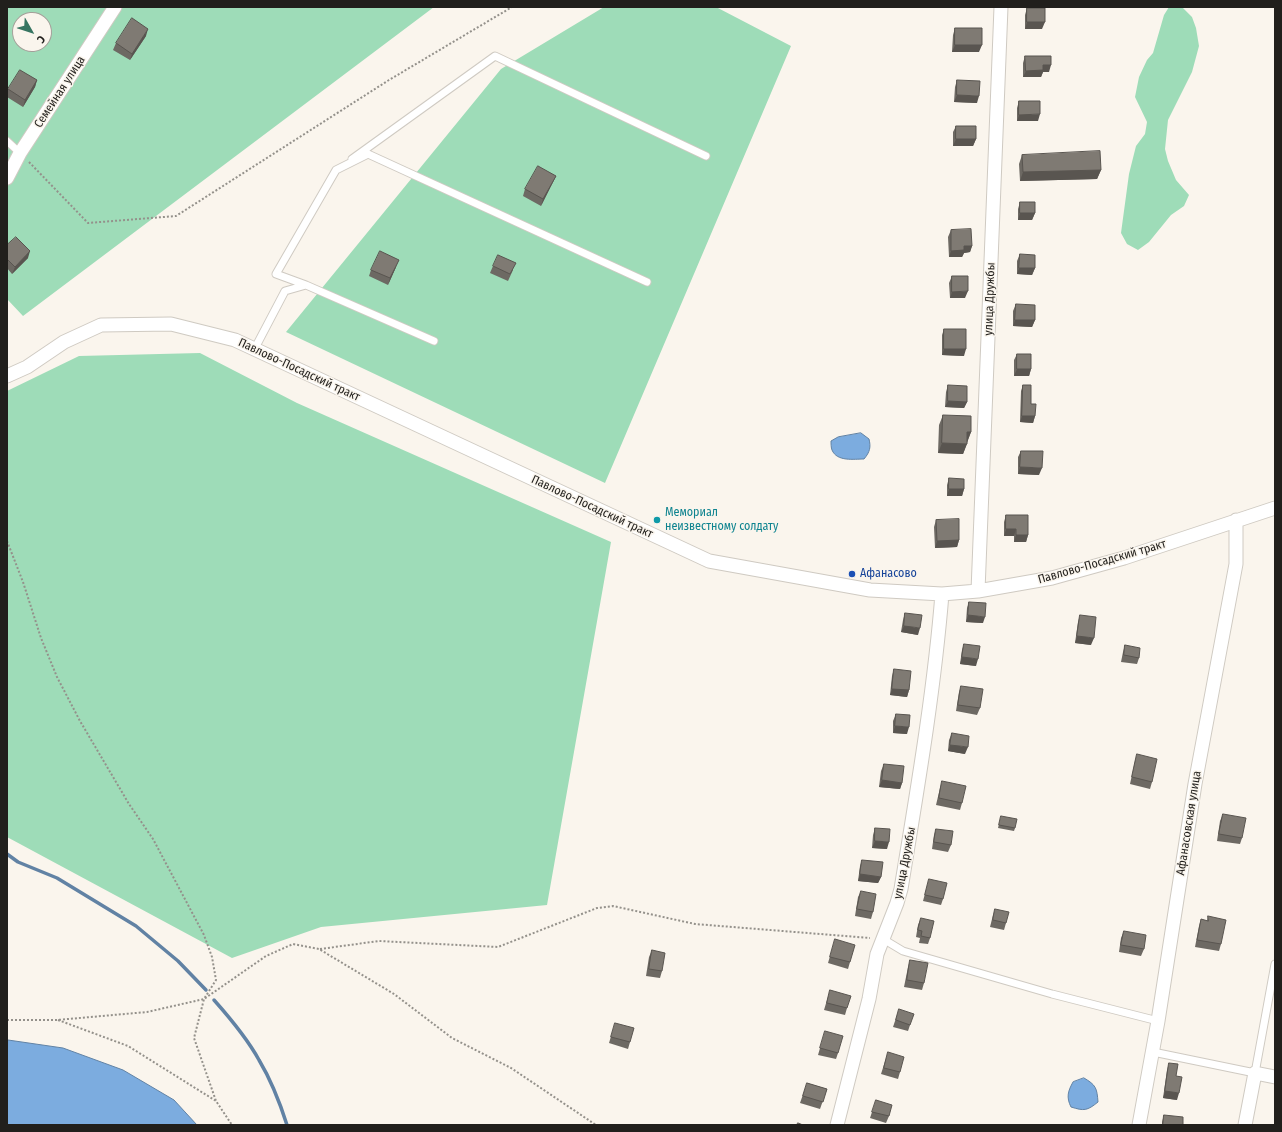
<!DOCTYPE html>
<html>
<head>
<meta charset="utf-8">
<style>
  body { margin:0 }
  #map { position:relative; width:1282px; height:1132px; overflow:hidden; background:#faf5ed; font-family:"Fira Sans Condensed",sans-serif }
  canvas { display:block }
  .frame { position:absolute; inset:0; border:8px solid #211f1c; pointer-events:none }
  .north { position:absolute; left:12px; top:12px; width:40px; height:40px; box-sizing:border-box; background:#faf5ed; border:1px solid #a39f99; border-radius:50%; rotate:129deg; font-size:11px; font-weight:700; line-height:16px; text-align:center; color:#211f1c }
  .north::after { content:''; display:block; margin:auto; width:14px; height:18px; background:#377561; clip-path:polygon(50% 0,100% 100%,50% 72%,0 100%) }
</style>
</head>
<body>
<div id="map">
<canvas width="1282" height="1132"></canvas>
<div class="frame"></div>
<div class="north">С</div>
</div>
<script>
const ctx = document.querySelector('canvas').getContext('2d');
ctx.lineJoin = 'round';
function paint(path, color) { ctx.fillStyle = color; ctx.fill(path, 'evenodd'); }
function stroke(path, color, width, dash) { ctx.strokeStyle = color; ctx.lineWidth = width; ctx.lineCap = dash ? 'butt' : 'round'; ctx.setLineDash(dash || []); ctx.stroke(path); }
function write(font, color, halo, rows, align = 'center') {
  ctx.font = font + ' "Fira Sans Condensed",sans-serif'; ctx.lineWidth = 3; ctx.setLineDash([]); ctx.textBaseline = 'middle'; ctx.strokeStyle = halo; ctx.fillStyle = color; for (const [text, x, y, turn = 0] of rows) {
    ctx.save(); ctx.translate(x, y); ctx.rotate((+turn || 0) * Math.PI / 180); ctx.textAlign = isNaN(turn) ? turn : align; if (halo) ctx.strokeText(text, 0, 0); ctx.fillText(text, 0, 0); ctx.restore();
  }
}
paint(new Path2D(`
  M7 7H434L23 316 7 299ZM20 20H44V44H20Z
  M604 7H716L791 46 605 483 286 332 501 69Z
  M1169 7H1182L1192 17 1196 28 1199 46 1192 72 1168 120 1165 149 1168 161 1176 180 1189 195 1184 206 1171 215 1149 242 1138 250 1127 244 1121 233 1129 174 1136 146 1145 134 1147 122 1135 97 1139 77 1147 60 1153 53 1164 15Z
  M200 353 297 403 611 542 547 905 321 927 232 958 7 837V391L79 356Z`), '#9edcb8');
const water = new Path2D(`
  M861 433 869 439C871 447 870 452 864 459 854 459 837 462 832 450 831 448 831 443 831 441L838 437Z
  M8 1040 63 1048 123 1070 174 1100 197 1125H7Z
  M1084 1078C1096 1085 1097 1088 1098 1102 1087 1111 1084 1111 1071 1107 1066 1097 1068 1091 1073 1082Z`);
paint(water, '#7cacdf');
stroke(water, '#6182a4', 1);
stroke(new Path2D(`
  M7 854 18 862 57 878 136 926 178 961 206 990
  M214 1000C230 1018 247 1038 259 1060 271 1080 280 1103 287 1125`), '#6182a4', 3.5);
const service = new Path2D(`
  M7 141 20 153
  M352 159 495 56 706 156
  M306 285 276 274 336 170 368 154 647 282
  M254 350 285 291 306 285 434 341
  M883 939 903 951 1052 994 1158 1021
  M1153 1052 1255 1073 1275 964`);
const minor = new Path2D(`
  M7 178 20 153 115 7
  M7 376 27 367 64 342 101 325 171 324 235 340 709 561 870 590 942 594 978 591 1052 578 1124 558 1275 508
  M978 591 1001 7
  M837 1125 869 999 877 954 897 903 901 889C917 791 934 693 942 594
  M1139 1125 1158 1021 1195 784 1236 564V520
  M1245 1125 1255 1073 1275 1077`);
stroke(service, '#cfcac2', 9);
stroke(minor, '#cfcac2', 15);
stroke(new Path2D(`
  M29 162 88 223 176 216 389 80 512 7
  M7 541 23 582 41 638 57 677 80 721 129 804 153 839 204 935 212 957 216 980 204 999 194 1038 216 1101
  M320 949 379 941 498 947 597 908 613 906 695 924 870 938
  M7 1020H57L147 1012 204 999 266 956 293 944 319 949 394 994 452 1038 511 1068 596 1125
  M58 1020 128 1046 216 1101 232 1125`), '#94918b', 2, [2, 2]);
stroke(service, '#fff', 7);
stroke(minor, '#fff', 13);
paint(new Path2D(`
  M1027 8 1042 29H1025V15Z
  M955 28 979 52H952L953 35Z
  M146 36 130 60 113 50 116 43Z
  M1025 56 1049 72H1043L1041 77H1023V63Z
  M37 80 35 87 23 107 7 97V91L8 89Z
  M957 80 977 103 954 102 955 87Z
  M1019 101 1038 121H1017V108Z
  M956 126 976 139 973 146H953V132Z
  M1022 155 1101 170 1097 179 1020 181 1019 164Z
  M556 176 541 206 523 196 525 189Z
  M1020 202 1035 213 1032 220H1018V209Z
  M951 230 972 246 970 252 964 253 962 257H949L948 237Z
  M7 245 28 258 12 274 7 268Z
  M1020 254 1035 268 1032 275 1017 274V261Z
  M493 266 513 270 508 281 490 273Z
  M396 267 388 285 369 276 371 270Z
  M952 276 965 298H950L949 283Z
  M1016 304 1035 320 1032 327 1013 326V311Z
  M944 329 964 356 942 355V335Z
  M1017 354 1031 369 1029 376H1014V360Z
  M948 385 967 402 964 408 945 407 946 392Z
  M1023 385 1035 416 1033 423 1020 422 1021 391Z
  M943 415 971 432 963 454 938 453 939 425Z
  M1021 451 1039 475 1018 474V457Z
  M949 478 964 489 962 496H947V485Z
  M1006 515 1028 535 1026 542H1014V536H1004V522Z
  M936 520 959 540 957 547 935 548 934 527Z
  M969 602 983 623 966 622 967 608Z
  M905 613 918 635 901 632 903 620Z
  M1080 615 1091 645 1075 643 1078 622Z
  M964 644 976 666 960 664 962 650Z
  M1125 645 1139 658 1137 664 1121 662 1123 652Z
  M894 669 909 690 907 697 890 695 892 676Z
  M961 686 980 708 977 715 956 711 959 692Z
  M896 714 907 734 893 733V721Z
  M952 733 965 754 948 751 949 740Z
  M1137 754 1152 782 1150 789 1130 784 1135 761Z
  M1275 758V766H1274Z
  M884 764 902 783 900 789 879 787 881 771Z
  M942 781 962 803 960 810 936 805 940 788Z
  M1223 814 1242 838 1240 844 1217 841 1220 821Z
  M1001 816 1015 828 1014 831 998 828Z
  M875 828 887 849 872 848 873 835Z
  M936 829 951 845 948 852 932 849 934 835Z
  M862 860 881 877 878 883 858 881 860 866Z
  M929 879 943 899 941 905 923 901 927 886Z
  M861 891 873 912 871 919 855 916 858 897Z
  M995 909 1006 923 1004 930 990 927 993 915Z
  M1208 916 1221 944 1219 951 1195 947 1199 926 1201 919 1207 921Z
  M921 918 930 938 928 944 919 943 920 938 916 937 918 925Z
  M1124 931 1144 949 1141 956 1119 952 1121 938Z
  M835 939 850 962 848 969 828 963Z
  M652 950 662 971 660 978 646 976 649 957Z
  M910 960 924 983 922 990 904 987 908 967Z
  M830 990 847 1008 845 1015 824 1010Z
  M899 1009 910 1025 908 1031 893 1027Z
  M615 1023 630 1042 628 1049 609 1043Z
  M825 1031 838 1053 836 1059 818 1055Z
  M888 1052 900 1072 898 1079 881 1074Z
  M1169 1063 1176 1076 1177 1100 1163 1098 1167 1070Z
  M807 1083 827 1089 820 1109 800 1103Z
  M876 1100 889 1116 886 1123 870 1118Z
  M1164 1115 1183 1125H1162V1122Z`), '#6d6963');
paint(new Path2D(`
  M1027 22H1045L1042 29H1025Z
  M148 29 146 36 130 60 132 54Z
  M955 45H982L979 52H952Z
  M1043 65H1051L1049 72H1043L1041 77H1023L1026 71Z
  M37 80 35 87 23 107 25 100Z
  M957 95 979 96 977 103 954 102Z
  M1040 114 1038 121H1017L1019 115Z
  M956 139H976L973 146H953Z
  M1101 170 1097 179 1020 181 1023 172Z
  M556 176 541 206 543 199Z
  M1020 213H1035L1032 220H1018Z
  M964 246H972L970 252 964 253 962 257H949L951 251Z
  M30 251 28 258 12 274 15 267Z
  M399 260 396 267 388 285 390 278Z
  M1019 268H1035L1032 275 1017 274Z
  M968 291 965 298H950L952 292Z
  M1015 320H1035L1032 327 1013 326Z
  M944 349H966L964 356 942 355Z
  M1017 369H1031L1029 376H1014Z
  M948 401 967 402 964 408 945 407Z
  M1022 416H1035L1033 423 1020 422Z
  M967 432H971L967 442Z
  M942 443 967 444 963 454 938 453Z
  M1020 467 1042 468 1039 475 1018 474Z
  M949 489H964L962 496H947Z
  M1006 529H1016L1014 536H1004Z
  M1016 535H1028L1026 542H1014Z
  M959 540 957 547 935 548 937 541Z
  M968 615 985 617 983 623 966 622Z
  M904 626 920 628 918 635 901 632Z
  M1077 636 1094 638 1091 645 1075 643Z
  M962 657 978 659 976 666 960 664Z
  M892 689 909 690 907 697 890 695Z
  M895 726 909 727 907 734 893 733Z
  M950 745 968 747 965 754 948 751Z
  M882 780 902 783 900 789 879 787Z
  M875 841 889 842 887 849 872 848Z
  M860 874 881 877 878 883 858 881Z
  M1165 1091 1179 1093 1177 1100 1163 1098Z`), '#595550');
const building = new Path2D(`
  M1027 8H1045V22H1027Z
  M132 18 148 29 132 54 116 43Z
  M955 28H982V45H955Z
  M1025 56H1051V65H1043V70L1026 71Z
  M20 70 37 80 25 100 8 89Z
  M957 80 980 81 979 96 957 95Z
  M1019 101H1040V114L1019 115Z
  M956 126H976V139H956Z
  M1100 151 1101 170 1023 172 1022 155Z
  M538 166 556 176 543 199 525 189Z
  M1020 202H1035V213H1020Z
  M971 229 972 246H964V250L951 251V230Z
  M16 237 30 251 15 267 7 259V245Z
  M380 251 399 260 390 278 371 270Z
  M1020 254 1035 255V268H1019Z
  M498 255 516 263 510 274 493 266Z
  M952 276H968V291L952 292Z
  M1016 304 1035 305V320H1015Z
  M944 329H966V349H944Z
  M1017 354H1031V369H1017Z
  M948 385 967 386V402L948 401Z
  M1023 385H1031V404H1036L1035 416H1022Z
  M943 415 971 416V432H967V444L942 443Z
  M1021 451H1043L1042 468 1020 467Z
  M949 478 964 479V489H949Z
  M1006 515H1028V535H1016V529H1006Z
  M959 519V540L937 541 936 520Z
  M969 602 986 603 985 617 968 615Z
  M905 613 922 615 920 628 904 626Z
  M1080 615 1096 617 1094 638 1077 636Z
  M964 644 980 646 978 659 962 657Z
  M1125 645 1140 648 1139 658 1124 655Z
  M894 669 911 671 909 690 892 689Z
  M961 686 983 689 980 708 958 705Z
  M896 714 910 715 909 727 895 726Z
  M952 733 969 736 968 747 950 745Z
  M1137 754 1157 759 1152 782 1132 777Z
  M884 764 904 766 902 783 882 780Z
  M942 781 966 786 962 803 939 798Z
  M1223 814 1246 818 1242 838 1219 834Z
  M1001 816 1017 819 1015 828 999 825Z
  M875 828 890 829 889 842 875 841Z
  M936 829 953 831 951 845 934 842Z
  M862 860 883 862 881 877 860 874Z
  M929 879 947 883 943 899 925 895Z
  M861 891 876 894 873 912 857 909Z
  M995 909 1009 912 1006 923 993 920Z
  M1208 916 1226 920 1221 944 1197 940 1201 919 1208 921Z
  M921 918 934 921 930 938 921 936 922 931 918 930Z
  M1124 931 1146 935 1144 949 1121 945Z
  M835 939 855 945 850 962 830 957Z
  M652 950 665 953 662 971 649 969Z
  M910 960 928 963 924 983 907 980Z
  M830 990 851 996 847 1008 827 1003Z
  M899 1009 914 1014 910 1025 896 1020Z
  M615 1023 634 1028 630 1042 611 1037Z
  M825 1031 843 1036 838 1053 820 1048Z
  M888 1052 904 1057 900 1072 884 1068Z
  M1169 1063 1178 1064 1176 1076 1182 1077 1179 1093 1165 1091Z
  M807 1083 827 1089 823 1102 803 1096Z
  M876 1100 892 1105 889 1116 872 1112Z
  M1164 1115 1183 1117V1125H1163Z
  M798 1123 803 1125H797Z`);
paint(building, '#7f7a73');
stroke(building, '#595550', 1);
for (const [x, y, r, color] of [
  [657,520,4,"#0f9aa8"],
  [852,574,4,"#1a4fb4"]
]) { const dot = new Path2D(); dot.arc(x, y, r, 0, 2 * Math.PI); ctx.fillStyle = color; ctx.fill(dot); stroke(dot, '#faf5ed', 1.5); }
write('12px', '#211f1c', '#faf5ed', [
  ["Семейная улица",60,92,-57],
  ["улица Дружбы",990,299,-88],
  ["Павлово-Посадский тракт",299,370,25],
  ["Павлово-Посадский тракт",592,507,25],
  ["Павлово-Посадский тракт",1102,562,-16],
  ["Афанасовская улица",1189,823,-81],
  ["улица Дружбы",905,863,-79]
]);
write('12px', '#0d838f', '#faf5ed', [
  ["Мемориал",665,513],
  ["неизвестному солдату",665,527]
], 'left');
write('12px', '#164399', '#faf5ed', [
  ["Афанасово",860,574]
], 'left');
</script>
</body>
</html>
